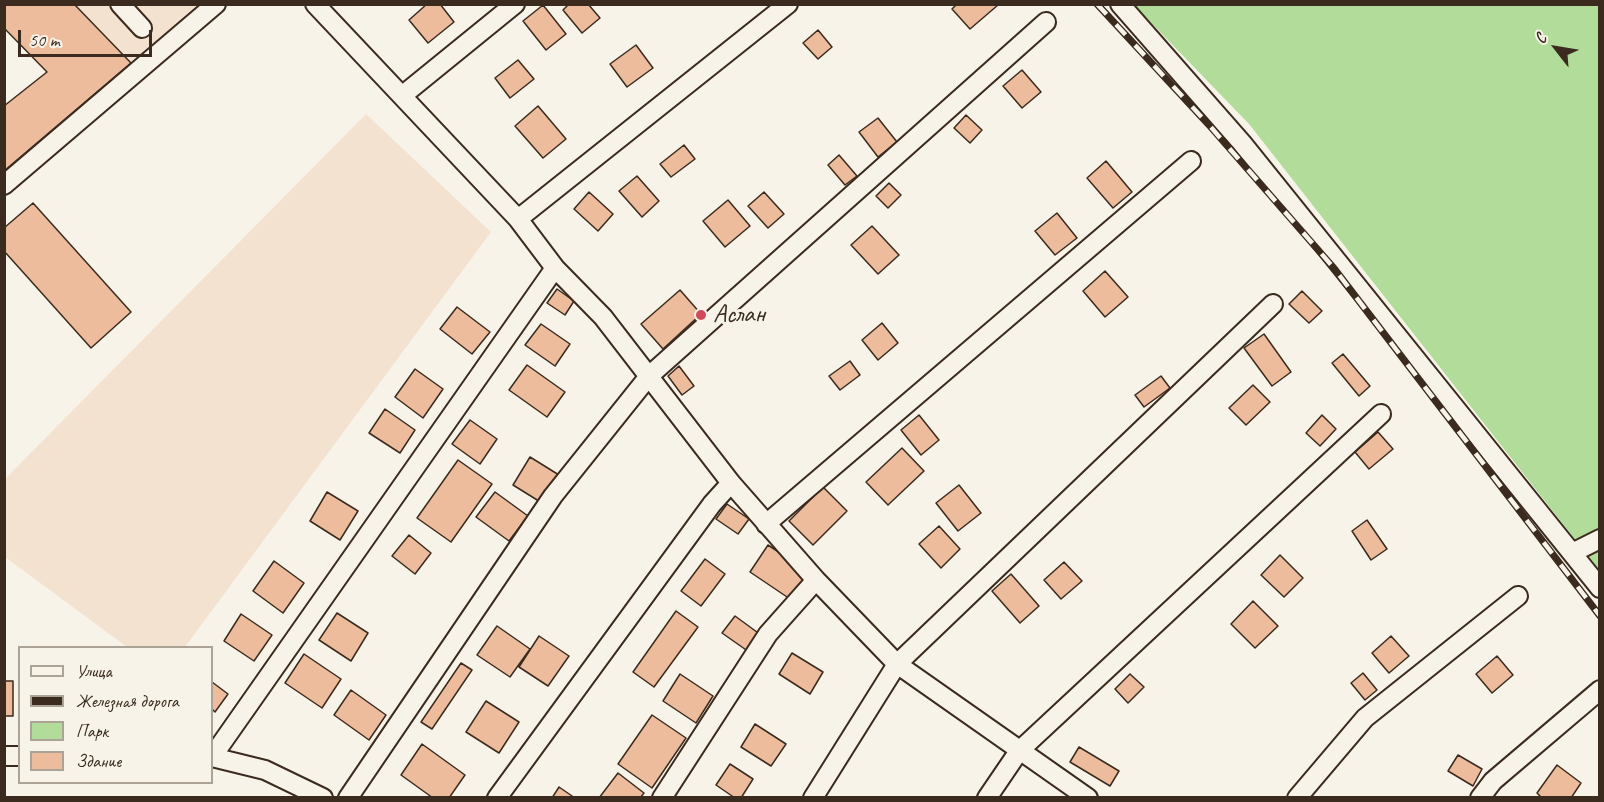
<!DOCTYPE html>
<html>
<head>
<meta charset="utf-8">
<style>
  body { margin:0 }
  #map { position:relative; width:1604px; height:802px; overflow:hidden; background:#f7f3e8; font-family:Caveat,sans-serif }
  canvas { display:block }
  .frame { position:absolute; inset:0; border:6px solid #3b2a1e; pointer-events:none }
  .legend { position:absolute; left:18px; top:646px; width:195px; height:138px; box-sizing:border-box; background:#f7f3e8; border:2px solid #aca397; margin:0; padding:8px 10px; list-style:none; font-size:18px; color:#3b2a1e }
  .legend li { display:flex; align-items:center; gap:12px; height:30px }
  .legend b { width:30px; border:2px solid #aca397 }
  .north { position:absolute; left:1526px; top:18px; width:60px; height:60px; -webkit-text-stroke:4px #f7f3e8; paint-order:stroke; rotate:301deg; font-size:16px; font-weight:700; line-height:24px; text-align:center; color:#3b2a1e }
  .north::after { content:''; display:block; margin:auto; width:21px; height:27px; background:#3b2a1e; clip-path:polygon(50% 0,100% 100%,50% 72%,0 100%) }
  .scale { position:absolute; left:18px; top:30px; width:134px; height:27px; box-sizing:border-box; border:3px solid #3b2a1e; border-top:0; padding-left:8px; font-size:18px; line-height:21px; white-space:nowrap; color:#3b2a1e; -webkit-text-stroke:4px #f7f3e8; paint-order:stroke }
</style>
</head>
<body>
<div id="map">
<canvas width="1604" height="802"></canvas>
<div class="frame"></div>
<ul class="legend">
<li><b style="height:8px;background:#f7f3e8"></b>Улица</li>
<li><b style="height:8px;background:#3b2a1e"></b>Железная дорога</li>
<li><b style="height:16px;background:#b1dc99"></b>Парк</li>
<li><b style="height:16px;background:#ecbc9c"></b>Здание</li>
</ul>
<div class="north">С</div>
<div class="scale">50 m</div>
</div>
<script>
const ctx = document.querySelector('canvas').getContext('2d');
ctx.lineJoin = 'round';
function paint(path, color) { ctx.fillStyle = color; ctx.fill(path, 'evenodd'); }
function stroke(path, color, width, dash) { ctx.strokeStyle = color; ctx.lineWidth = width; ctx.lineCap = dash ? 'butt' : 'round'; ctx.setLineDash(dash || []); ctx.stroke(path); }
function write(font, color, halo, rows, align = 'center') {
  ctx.font = font + ' Caveat,sans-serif'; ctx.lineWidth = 6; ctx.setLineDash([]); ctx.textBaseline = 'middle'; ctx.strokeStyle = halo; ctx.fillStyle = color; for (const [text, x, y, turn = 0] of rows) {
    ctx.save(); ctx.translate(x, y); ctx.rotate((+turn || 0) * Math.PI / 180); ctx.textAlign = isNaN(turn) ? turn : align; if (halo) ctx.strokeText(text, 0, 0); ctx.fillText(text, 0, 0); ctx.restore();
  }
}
paint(new Path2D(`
  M74 5H204L131 63Z
  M366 114 491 232 185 647H127L5 557V479Z`), '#f4e2d1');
paint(new Path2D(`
  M1134 5H1599V570L1249 124Z`), '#b1dc99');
const building = new Path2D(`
  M4 4H74L131 63 4 171V106L47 72 4 28Z
  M427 4H440L454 22 428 43 409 20Z
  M569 4H588L600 18 582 33 563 10Z
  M957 4H998V5L970 29 952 9Z
  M543 5 566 34 546 50 523 21Z
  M818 30 832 47 818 59 803 43Z
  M636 45 653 68 627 87 610 64Z
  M518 60 534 79 510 98 495 78Z
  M1022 70 1041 92 1022 108 1003 86Z
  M538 106 566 139 543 158 515 126Z
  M966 115 982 130 970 143 954 128Z
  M878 118 897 142 878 157 859 132Z
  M684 145 695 159 671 177 660 164Z
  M839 155 857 176 845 185 828 165Z
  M1106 161 1132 192 1113 208 1087 178Z
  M637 176 659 201 642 217 619 191Z
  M889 183 901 195 888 208 876 196Z
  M589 192 613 214 598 231 574 209Z
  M764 192 784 214 768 228 748 206Z
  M728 200 750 226 725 247 703 221Z
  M33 203 131 312 91 348 4 251V228Z
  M1057 213 1077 238 1055 255 1035 231Z
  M872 226 899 255 878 274 851 245Z
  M1105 271 1128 297 1105 317 1083 291Z
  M557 289 574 301 565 315 547 303Z
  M680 290 701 314 663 349 641 324Z
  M1302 291 1322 311 1309 323 1289 304Z
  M457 307 490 332 472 354 440 329Z
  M882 323 898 343 878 360 862 340Z
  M541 324 570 344 555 366 525 345Z
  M1264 334 1291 372 1272 386 1244 348Z
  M1343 354 1370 386 1359 396 1332 363Z
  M850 361 860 375 840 390 829 376Z
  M527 365 565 392 547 417 509 390Z
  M679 366 694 386 682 395 668 376Z
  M415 369 443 389 423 418 395 397Z
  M1161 376 1170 388 1144 407 1135 395Z
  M1253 385 1270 402 1246 425 1229 408Z
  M385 409 415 430 400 453 369 433Z
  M919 415 939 440 921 455 901 430Z
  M1322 415 1336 429 1320 446 1306 433Z
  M470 420 497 439 480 464 452 444Z
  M1378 432 1393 449 1369 469 1355 452Z
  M902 448 924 471 888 505 866 482Z
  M530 457 559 475 542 503 513 485Z
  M458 460 492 484 451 542 417 518Z
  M959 485 981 513 958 531 936 503Z
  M823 487 847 511 813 545 789 521Z
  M327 492 358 511 340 540 310 521Z
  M495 492 528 516 509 541 476 517Z
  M727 504 749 519 738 534 716 519Z
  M1367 520 1387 549 1371 560 1352 531Z
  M939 526 960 549 941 568 919 544Z
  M409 535 431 553 415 574 392 556Z
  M768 545 812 574 793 601 750 572Z
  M1280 555 1303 578 1284 597 1261 575Z
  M705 559 725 574 701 606 681 591Z
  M274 561 304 583 283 613 253 591Z
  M1064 562 1082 581 1061 599 1044 580Z
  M1011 574 1039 606 1020 623 992 591Z
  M1253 601 1278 626 1255 648 1231 624Z
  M676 611 698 627 654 687 633 672Z
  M337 613 368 633 351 661 319 640Z
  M241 614 272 635 254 661 224 641Z
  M735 616 761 635 749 652 722 633Z
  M497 626 530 649 510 677 477 655Z
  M539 636 569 656 548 686 519 667Z
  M1391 636 1409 656 1389 673 1372 653Z
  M792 653 823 672 810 694 779 674Z
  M304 654 341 679 322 708 285 683Z
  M1497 656 1513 675 1492 693 1476 674Z
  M461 663 472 670 432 729 421 722Z
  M1363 673 1377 690 1365 700 1351 683Z
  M680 674 713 696 696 723 663 701Z
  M1130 674 1144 687 1128 703 1115 689Z
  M4 681H13V716H4Z
  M212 682 228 694 215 712 212 709Z
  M351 690 386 715 369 740 334 715Z
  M486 701 519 722 499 753 466 732Z
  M652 715 686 738 652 788 618 764Z
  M755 724 786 744 771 766 741 747Z
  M422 744 465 775 449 798H433L401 775Z
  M1079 747 1119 771 1110 786 1070 762Z
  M1458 755 1482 769 1473 786 1448 771Z
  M730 764 753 779 741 798H735L716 785Z
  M1557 765 1581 783 1571 798H1542L1537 793Z
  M618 773 644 793 640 798H599Z
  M559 787 575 798H552Z`);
paint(building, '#ecbc9c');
stroke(building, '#3b2a1e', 1.5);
const minor = new Path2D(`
  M120 4 142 28
  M315 4 518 219 555 268 603 317 731 483 816 580 897 664 1088 798
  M1120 4 1242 143 1600 588
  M403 95 515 4
  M4 185 216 4
  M518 219 788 4
  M766 524 1191 161
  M1572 553 1600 539
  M4 756H20
  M212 757 555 268
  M212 757 265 770 323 798
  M348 798 553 496 649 376 1046 22
  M497 798 712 504 731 483
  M662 798 768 634 816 580
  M813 798 897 664 1273 304
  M987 798 1019 751 1381 414
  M1297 798 1365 718 1518 596
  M1480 798 1493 781 1600 690`);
stroke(minor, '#3b2a1e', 22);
stroke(minor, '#f7f3e8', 18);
const rail = new Path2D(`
  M1097 4 1209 125 1333 267 1600 616`);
stroke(rail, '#3b2a1e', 7);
stroke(rail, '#f7f3e8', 4.5, [14]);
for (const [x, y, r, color] of [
  [701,315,6,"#d1495b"]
]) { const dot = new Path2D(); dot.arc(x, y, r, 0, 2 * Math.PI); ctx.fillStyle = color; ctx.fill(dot); stroke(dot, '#f7f3e8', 2); }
write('26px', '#3b2a1e', '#f7f3e8', [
  ["Аслан",713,315]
], 'left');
</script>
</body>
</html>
